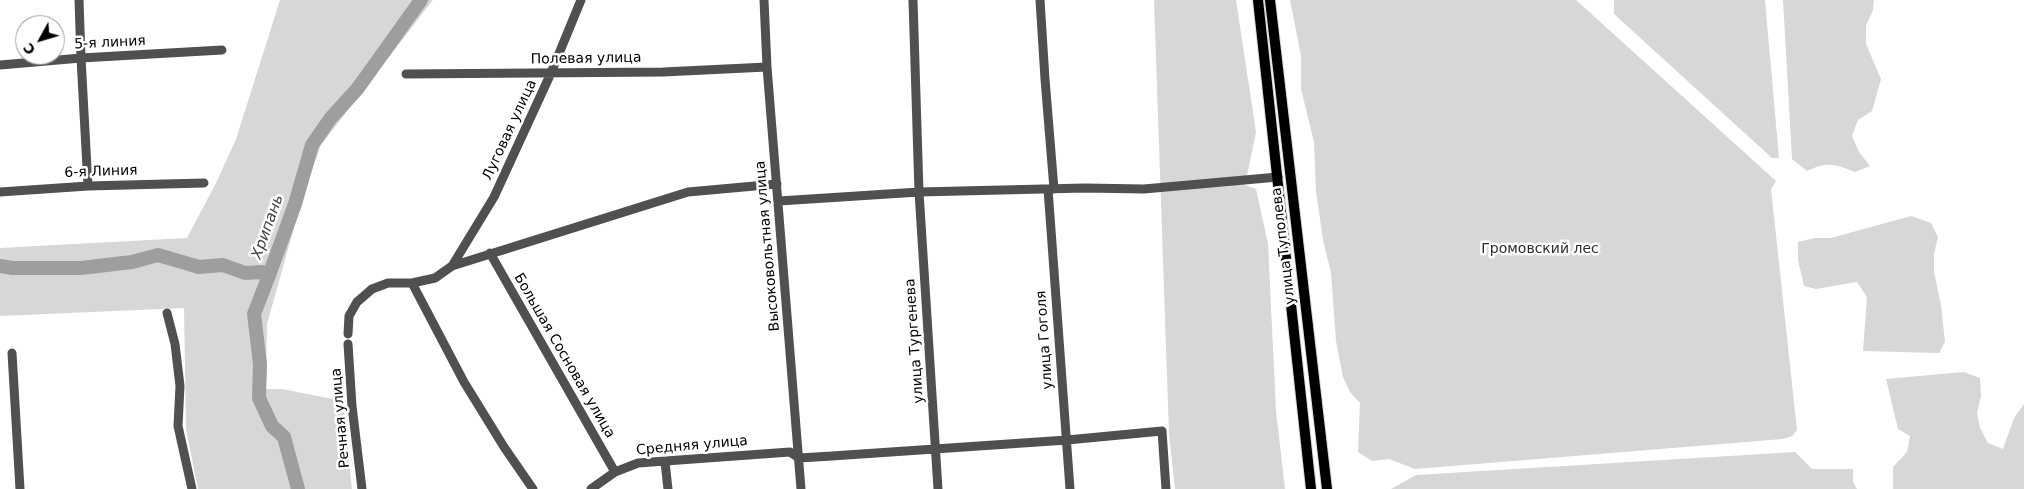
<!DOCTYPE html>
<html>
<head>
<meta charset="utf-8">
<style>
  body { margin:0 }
  #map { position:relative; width:2024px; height:489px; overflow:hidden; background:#fff; font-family:"DejaVu Sans",sans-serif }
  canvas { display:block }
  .north { position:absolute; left:15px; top:15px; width:50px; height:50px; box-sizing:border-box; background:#fff; border:1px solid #999; border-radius:50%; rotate:231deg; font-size:14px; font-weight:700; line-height:20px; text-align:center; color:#000 }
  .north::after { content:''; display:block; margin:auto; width:18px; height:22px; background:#000; clip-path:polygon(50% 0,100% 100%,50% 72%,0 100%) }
</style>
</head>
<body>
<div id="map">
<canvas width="2024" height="489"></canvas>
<div class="north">С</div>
</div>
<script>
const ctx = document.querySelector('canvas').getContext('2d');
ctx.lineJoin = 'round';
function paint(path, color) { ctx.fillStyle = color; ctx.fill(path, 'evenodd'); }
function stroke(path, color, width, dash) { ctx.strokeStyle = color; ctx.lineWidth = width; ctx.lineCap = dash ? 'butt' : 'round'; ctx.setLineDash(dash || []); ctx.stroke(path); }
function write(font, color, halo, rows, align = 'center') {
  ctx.font = font + ' "DejaVu Sans",sans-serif'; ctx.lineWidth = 5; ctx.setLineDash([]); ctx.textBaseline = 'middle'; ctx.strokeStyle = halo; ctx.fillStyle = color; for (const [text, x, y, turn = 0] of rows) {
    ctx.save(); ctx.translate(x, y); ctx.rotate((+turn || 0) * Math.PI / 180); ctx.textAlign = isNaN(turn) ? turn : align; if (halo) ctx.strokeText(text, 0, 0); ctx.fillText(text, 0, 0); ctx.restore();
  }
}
paint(new Path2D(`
  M280 0H433L321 145 305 189 267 324 266 389H282L343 401 352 489H198L186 429 184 308 0 316V248L187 238 216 183 236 139Z
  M1154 0H1236L1256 132 1245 185 1256 189 1268 244 1276 411 1285 489H1175L1169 434Z
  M1290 0H1576L1776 181 1771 189 1797 430 1792 436 1783 439 1415 469 1389 459 1372 461 1358 452 1360 403 1350 392 1343 377 1336 341 1331 273 1323 240 1316 191 1314 142 1301 89V56Z
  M1614 0H1765L1779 158H1772L1614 14Z
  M1783 0H1874L1873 10 1866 26V44L1881 79 1872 111 1858 120 1852 136 1859 152 1870 166 1855 172C1835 164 1828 161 1807 171L1792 159Z
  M1911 216 1931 223 1938 237 1934 254V272L1941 305 1945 342 1939 353 1863 351 1867 297 1857 282 1816 289 1804 286 1798 260V242L1814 238H1831Z
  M1964 372 1980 378 1981 396 1977 413 1980 428 1988 443 2003 449 2014 418 2024 404V489H1893V467L1907 452 1910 436 1898 429 1886 379Z
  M1795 452 1812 469H1853V482L1857 489H1391L1416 475Z`), '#d7d7d7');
stroke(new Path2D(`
  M0 266 12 268H81L132 262 158 255 199 267 223 265 245 273 262 272 268 278
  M298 489 284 437 272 426 259 398 260 364 254 314 268 278 295 204 312 145 330 119 358 88 421 0`), '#9e9e9e', 14);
const major = new Path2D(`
  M1258 0 1311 489
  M1270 0 1327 489`);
stroke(major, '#dbdbdb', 12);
stroke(new Path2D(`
  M79 0 81 58 88 186
  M764 0 767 67 801 489
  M913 0 919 192 938 489
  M1040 0 1045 79 1054 189
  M0 65 81 58 222 50
  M406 74 663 72 767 67
  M1048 189 1070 489
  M0 192 88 186 204 183
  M779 201 919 192 1085 188 1144 189 1278 177
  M490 253 615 472
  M452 266 494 197 551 73 581 0
  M412 283 464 382 504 447 533 489
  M167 313 175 344 180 386 178 426 192 489
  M348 334 349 316 357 302 372 289 388 283H412L435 278 452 266 688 192 777 184
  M348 344 352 406 362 489
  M12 353 20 489
  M665 462 668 489
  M591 489 615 472 638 463 790 452 799 458 832 456 1067 440 1162 431 1166 489`), '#505050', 9);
stroke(major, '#000', 10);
write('14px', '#000', '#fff', [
  ["5-я линия",110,43,-3],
  ["Полевая улица",586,59,-1],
  ["Луговая улица",510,130,-65],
  ["6-я Линия",101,172,-2],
  ["Высоковольтная улица",768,246,-95],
  ["улица Туполева",1284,246,-97],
  ["улица Гоголя",1045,340,-94],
  ["улица Тургенева",915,341,-94],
  ["Большая Сосновая улица",564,356,60],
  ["Речная улица",341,418,-95],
  ["Средняя улица",692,446,-5]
]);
write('14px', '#2e2e2e', '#fff', [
  ["Громовский лес",1540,249]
]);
write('italic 15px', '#3f3f3f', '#fff', [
  ["Хрипань",268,227,-70]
]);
</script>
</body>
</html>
